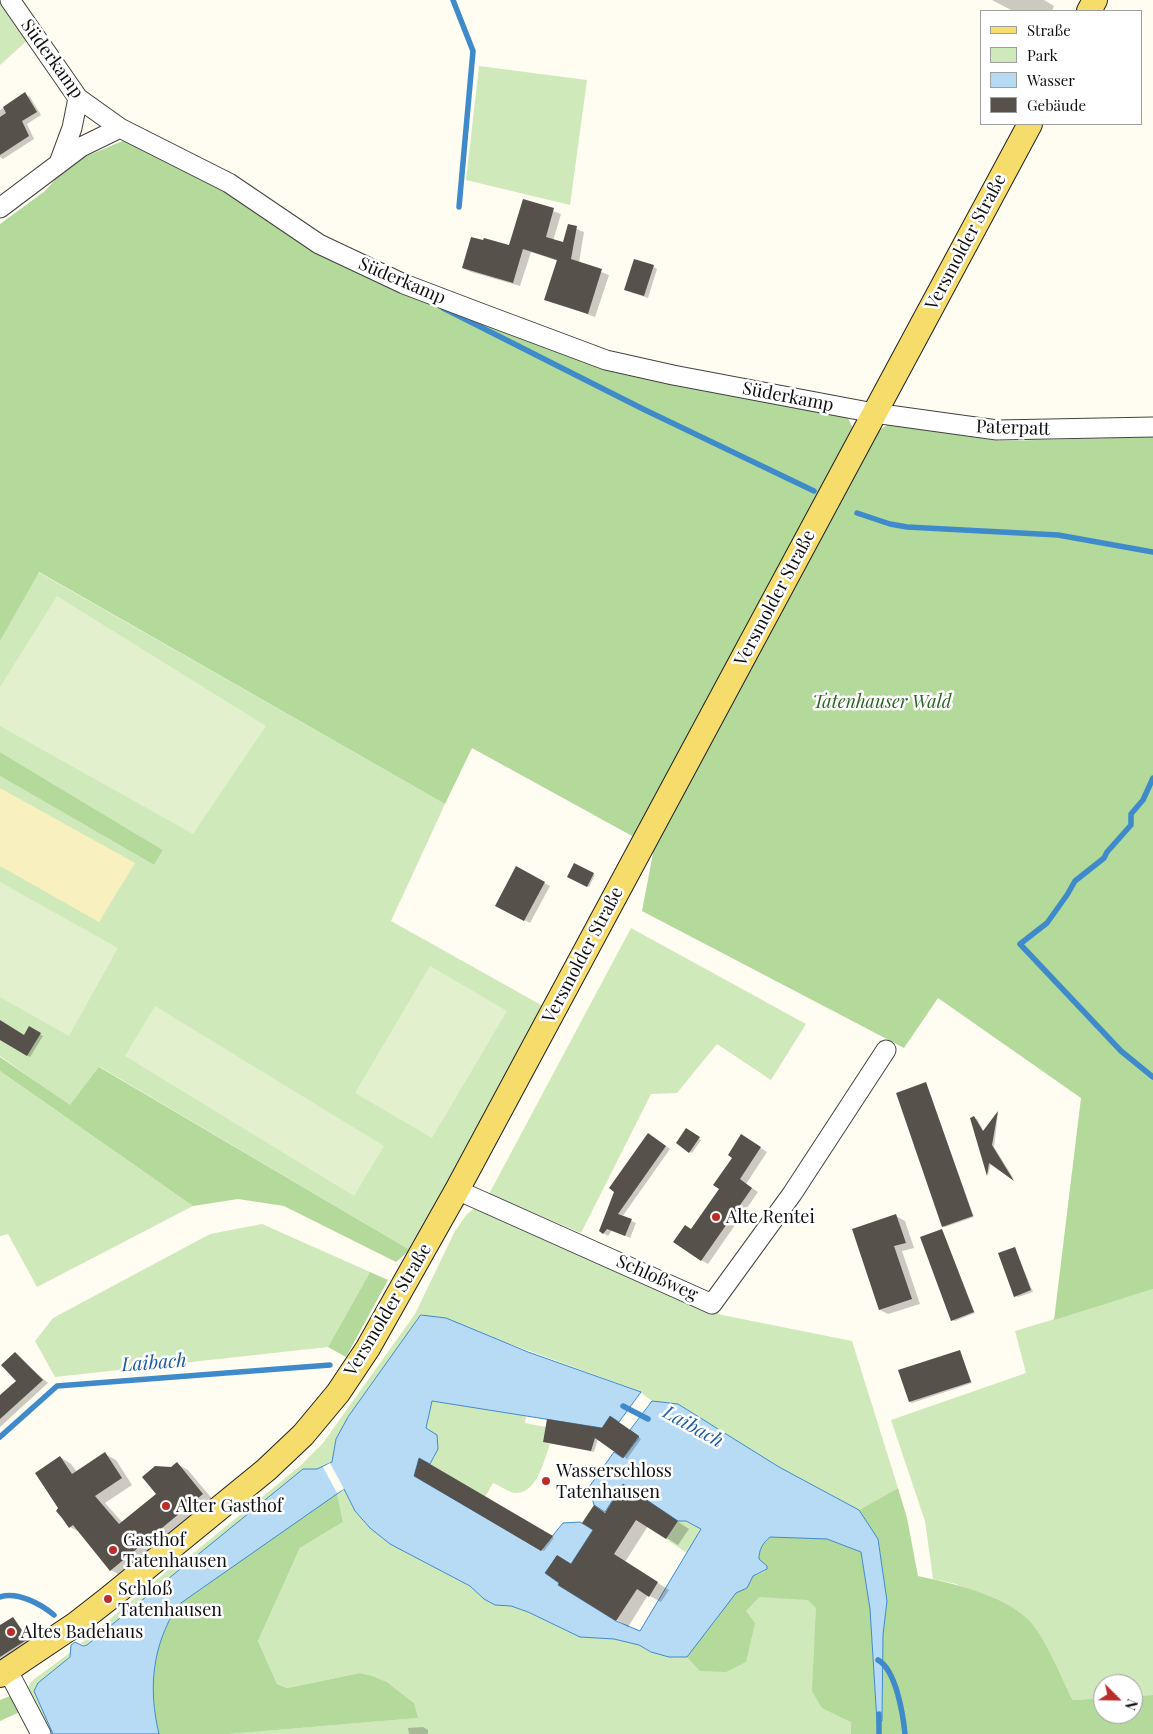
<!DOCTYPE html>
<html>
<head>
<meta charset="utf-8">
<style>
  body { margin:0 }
  #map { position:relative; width:1153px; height:1734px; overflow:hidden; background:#fffdf1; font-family:"Playfair Display",serif }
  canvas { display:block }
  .legend { position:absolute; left:980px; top:10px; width:162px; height:115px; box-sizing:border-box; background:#fff; border:1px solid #9f9f9f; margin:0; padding:6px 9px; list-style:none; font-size:15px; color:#0f0f0f }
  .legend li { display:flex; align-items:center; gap:10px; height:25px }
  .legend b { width:25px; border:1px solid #9f9f9f }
  .north { position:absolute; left:1093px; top:1674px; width:50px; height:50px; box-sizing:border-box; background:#fff; border:1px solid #9f9f9f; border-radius:50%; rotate:113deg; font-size:14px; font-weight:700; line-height:20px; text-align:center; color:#0f0f0f }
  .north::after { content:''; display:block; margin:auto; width:18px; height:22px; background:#bc2c29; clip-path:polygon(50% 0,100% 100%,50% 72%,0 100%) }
</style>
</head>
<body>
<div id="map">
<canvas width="1153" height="1734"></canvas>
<ul class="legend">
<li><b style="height:6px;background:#f5dc6b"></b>Straße</li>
<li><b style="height:14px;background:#d0e9bb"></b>Park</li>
<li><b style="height:14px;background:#b7daf5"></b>Wasser</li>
<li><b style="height:14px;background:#57514b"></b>Gebäude</li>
</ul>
<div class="north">N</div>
</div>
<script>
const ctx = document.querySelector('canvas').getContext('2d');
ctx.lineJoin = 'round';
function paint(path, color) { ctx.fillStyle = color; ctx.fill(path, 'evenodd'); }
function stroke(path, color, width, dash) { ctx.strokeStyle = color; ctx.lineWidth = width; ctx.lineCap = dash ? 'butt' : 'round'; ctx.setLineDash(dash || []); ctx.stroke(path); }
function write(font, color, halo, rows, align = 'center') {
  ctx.font = font + ' "Playfair Display",serif'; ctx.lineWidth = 5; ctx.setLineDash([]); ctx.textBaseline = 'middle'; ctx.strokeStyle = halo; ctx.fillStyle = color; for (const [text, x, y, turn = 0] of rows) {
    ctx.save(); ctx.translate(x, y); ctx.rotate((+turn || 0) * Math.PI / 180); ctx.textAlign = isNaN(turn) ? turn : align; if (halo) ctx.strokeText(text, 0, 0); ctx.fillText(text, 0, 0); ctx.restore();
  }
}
paint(new Path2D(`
  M0 0 28 40 0 65Z
  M479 66 587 80 570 205 466 180Z
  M38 572 445 804 391 921 543 1006 410 1250 100 1067 70 1106 0 1056V776L154 865 163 850 0 752V641Z
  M631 928 806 1024 771 1080 717 1044 677 1093 651 1094 581 1233 489 1194Z
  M0 1071 193 1206 37 1287 8 1234 0 1236Z
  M477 1206 682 1300 722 1315 852 1341 898 1488 859 1510 779 1467 678 1404 652 1401 639 1391 483 1334 421 1315 348 1417 336 1439 332 1462 317 1469H312L87 1645 80 1644 179 1561 191 1555 300 1466 323 1443 415 1314 454 1233 467 1214Z
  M262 1224 370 1272 328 1347 55 1377 35 1341 53 1318 210 1234Z
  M1153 1289V1695L1133 1696V1684H1103V1698L1073 1700 1034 1626 956 1584 933 1579 925 1521 891 1420 1026 1373 1015 1331Z
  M432 1401 526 1416 525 1423 546 1427 543 1442 550 1444C544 1460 536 1499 511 1492 505 1490 499 1485 493 1483L485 1497 430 1464 435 1456 426 1428Z
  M344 1489 355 1511 370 1528 390 1544 470 1586 484 1599 495 1605 511 1606 528 1612 580 1637 614 1639 639 1645 651 1652 786 1537 877 1734H229L417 1718 414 1703 387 1682 373 1676 360 1673 287 1688 277 1684 258 1641 300 1548 343 1522 337 1493Z
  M678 1521H686L701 1529 687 1553 666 1539Z
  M71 1652C68 1666 42 1676 34 1691L53 1734H48L27 1688 33 1680Z`), '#d0e9bb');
paint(new Path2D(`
  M125 140 230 189 311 250 604 366 847 416 853 428 877 431 889 424 999 441 1153 437V1289L1054 1320 1081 1098 938 998 904 1048 642 911 654 848 472 748 445 804 39 572 0 641V224L45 191 70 163Z
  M0 752 163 850 154 865 0 776Z
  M0 1057 70 1105 99 1067 410 1250 396 1262 284 1206 238 1199 193 1206 0 1071Z
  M370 1272 388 1280 346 1357 328 1347Z
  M898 1488 907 1518 918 1576C952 1583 1012 1597 1033 1625 1048 1644 1061 1678 1073 1700L1103 1698V1714H1133V1696L1153 1695V1734H851V1722L822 1708 812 1691 816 1608 808 1600 759 1597 746 1611 755 1623 746 1662 726 1672 700 1671 687 1657 736 1592 747 1588 753 1576 765 1572 767 1566 759 1559C759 1549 763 1543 770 1537L827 1539 861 1552 870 1609 877 1722 882 1721 883 1635 887 1601 878 1539 859 1510Z
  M337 1493 343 1522 300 1548 258 1641 277 1684 287 1688 360 1673 373 1676 387 1682 414 1703 418 1718 229 1734H159C148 1688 152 1646 178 1605Z
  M15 1694 24 1710 0 1721V1700Z`), '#b3d99b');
paint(new Path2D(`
  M0 788 135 863 99 922 0 866Z`), '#f9f0bf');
paint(new Path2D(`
  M57 596 266 726 193 834 0 726V687Z
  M0 882 118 948 69 1036 0 997Z
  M430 966 507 1011 432 1138 355 1093Z
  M155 1006 384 1146 354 1196 125 1056Z`), '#e2f0cd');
const water = new Path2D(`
  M421 1315 446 1318 528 1352 641 1392 619 1422 610 1416 602 1428 432 1401 426 1428 437 1435 438 1449 430 1464 419 1458 414 1476 541 1550 563 1523 580 1522 593 1530 571 1564 557 1556 545 1573 559 1583 558 1585 616 1621 640 1631 701 1529 686 1521H678L623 1484 605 1512 594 1505 589 1487 614 1452 623 1458 639 1437 630 1430 652 1401 678 1404 779 1467 859 1510 878 1539 887 1601 883 1635 882 1721 877 1722 870 1609 861 1552 827 1539 770 1537C763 1543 759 1549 759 1559L767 1566V1569L753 1576 747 1588 736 1593 687 1657H669L651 1652 639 1645 614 1639 580 1637 528 1612 511 1606 495 1605 484 1599 470 1586 390 1544 370 1528 355 1511 344 1489 178 1605C152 1646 148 1688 159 1734H53L34 1691 38 1683 70 1657 71 1645 75 1642 83 1646 87 1645 303 1469H317L332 1462 336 1439 348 1417Z`);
paint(water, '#b7daf5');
stroke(water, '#3f8aca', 1);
paint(new Path2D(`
  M330 1463 344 1489 337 1493 323 1467Z`), '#fffdf1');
paint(new Path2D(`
  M992 0H1044L1054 6 1052 11H1013Z
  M25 94 30 97 41 115 27 124 34 139 3 159 0 157V110Z
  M523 200 561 214 553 241 563 244 569 226 584 232 579 263 609 275 595 317 546 299 558 261 531 252 520 286 471 272 463 268 510 247Z
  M653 266 657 269 648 298 630 292Z
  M575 864 595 875 589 887 569 876Z
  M516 868 550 886 530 923 496 905Z
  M0 1023 24 1036 29 1028 43 1036 30 1057 0 1038Z
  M926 1083 974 1217 945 1227 943 1226Z
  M998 1113 994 1147 1014 1179 991 1163 988 1175 972 1119H977L984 1132Z
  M686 1130 701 1140 692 1153 677 1143Z
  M653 1137 670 1149 622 1217 636 1223 630 1238 612 1230 608 1236 600 1231 615 1191Z
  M748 1140 767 1152 746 1184 758 1192 708 1264 701 1260 692 1230 721 1189Z
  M896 1216 905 1221 914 1248 902 1251 920 1304 888 1314 880 1310Z
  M942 1230 975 1313 955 1321 952 1320Z
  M1015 1249 1033 1292 1018 1297 1015 1296Z
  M960 1352 972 1383 912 1403 910 1402Z
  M15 1354 48 1383 0 1427V1397L17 1381Z
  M614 1420 641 1439 627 1459 598 1439 594 1452 544 1442 603 1430Z
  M105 1454 116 1460 132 1485 105 1503 123 1523 158 1494 171 1468 177 1464 188 1470 214 1501 123 1577 111 1570 81 1533 70 1527 60 1509V1457L71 1464 77 1472Z
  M421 1461 554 1538 544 1551 542 1550Z
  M634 1493 689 1529 678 1545 648 1526 625 1562 669 1590 661 1602 648 1595 628 1627 560 1584 606 1513Z
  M13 1618 29 1641 0 1660V1627Z
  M423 1727 428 1730V1734H409L408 1728Z`), '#0003');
stroke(new Path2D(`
  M453 0 473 51 459 207
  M443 308 643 409 814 491
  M857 513 890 524 907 527 1058 535 1153 552
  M1153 778 1143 800 1131 814V825L1107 852 1104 858 1075 881 1067 895 1047 923 1020 944 1121 1051 1153 1077
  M623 1406 648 1419
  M0 1437 57 1386 330 1365
  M0 1597C17 1591 41 1604 54 1615
  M878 1660C896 1670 903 1714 905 1734
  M879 1734V1714`), '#3f8aca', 5.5);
paint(new Path2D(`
  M25 92 37 112 22 121 29 136 0 155V117L6 113 3 107Z
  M523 199 554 208 546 237 563 242 568 224 577 226 571 259 602 269 588 314 544 300 557 260 523 249 513 283 462 268 471 237 483 240 484 238 509 245Z
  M634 259 654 265 644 296 624 290Z
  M574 863 594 873 587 887 567 877Z
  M516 866 545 882 524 921 495 906Z
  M0 1020 24 1035 29 1026 41 1033 27 1056 0 1040Z
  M926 1082 973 1216 942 1227 896 1093Z
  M998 1111 992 1145 1014 1181 989 1163 987 1176 970 1118 974 1116 983 1131Z
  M686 1128 700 1137 689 1153 676 1143Z
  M648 1133 666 1146 618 1214 632 1219 625 1236 607 1229 603 1234 599 1231 614 1192 609 1188Z
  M741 1134 761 1147 740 1179 752 1188 701 1261 673 1242 685 1225 691 1229 719 1189 713 1185 732 1158 728 1155Z
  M896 1214 906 1243 894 1246 912 1299 879 1310 852 1229Z
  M942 1229 974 1312 951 1321 920 1237Z
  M1015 1247 1031 1290 1014 1297 998 1253Z
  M960 1350 971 1382 909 1402 898 1370Z
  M15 1352 43 1380 0 1419V1395L16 1381 1 1365Z
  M610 1416 639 1436 623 1458 595 1438 591 1451 543 1442 547 1419 602 1428Z
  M105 1452 122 1478 95 1496 119 1524 156 1494 142 1477 155 1466 171 1467 177 1462 203 1494 110 1571 73 1525 69 1528 62 1518 56 1511 58 1508 35 1473 60 1456 72 1474Z
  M419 1458 430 1464 553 1536 541 1551 414 1476Z
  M623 1484 678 1521 666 1539 636 1520 614 1554 658 1582 649 1597 637 1589 616 1621 558 1585 559 1583 545 1573 557 1555 571 1564 593 1530 582 1523 594 1505 605 1513Z
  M13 1617 28 1639 0 1657V1625Z`), '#57514b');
const minor = new Path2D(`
  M10 0 78 98 120 128 229 183 319 244 404 284 483 314 606 360 673 375 874 413 997 430 1153 427
  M59 163 72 128 78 98
  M0 208 81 147 120 128
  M457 1190 712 1304 792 1194 886 1050
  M8 1671 41 1734`);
const major = new Path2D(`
  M1089 11 1095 0
  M0 1675 76 1624 108 1599 266 1470 303 1435 338 1393 368 1348 457 1190 1030 124`);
stroke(minor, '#424242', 21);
stroke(major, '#202020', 26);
stroke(minor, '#fff', 19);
stroke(major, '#f5dc6b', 24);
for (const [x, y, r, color] of [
  [716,1217,5,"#bc2c29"],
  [546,1481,5,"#bc2c29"],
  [166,1506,5,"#bc2c29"],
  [113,1550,5,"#bc2c29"],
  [108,1599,5,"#bc2c29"],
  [11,1632,5,"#bc2c29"]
]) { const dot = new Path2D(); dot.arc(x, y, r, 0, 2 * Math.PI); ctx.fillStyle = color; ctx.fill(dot); stroke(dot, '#fff', 2); }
write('18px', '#0f0f0f', '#fff', [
  ["Süderkamp",52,59,54],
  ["Versmolder Straße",966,242,-62],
  ["Süderkamp",402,281,23],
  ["Süderkamp",788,397,11],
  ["Paterpatt",1013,428,2],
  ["Versmolder Straße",775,598,-62],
  ["Versmolder Straße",583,955,-62],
  ["Schloßweg",657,1278,24],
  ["Versmolder Straße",388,1310,-59]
]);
write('italic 18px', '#2a6620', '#fff', [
  ["Tatenhauser Wald",882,702]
]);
write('18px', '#0f0f0f', '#fff', [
  ["Alte Rentei",726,1217],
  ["Wasserschloss",556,1471],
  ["Tatenhausen",556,1492],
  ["Alter Gasthof",176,1506],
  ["Gasthof",123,1540],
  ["Tatenhausen",123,1561],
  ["Schloß",118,1589],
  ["Tatenhausen",118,1610],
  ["Altes Badehaus",21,1632]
], 'left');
write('italic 19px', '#1a5c9f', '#fff', [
  ["Laibach",154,1363,-4],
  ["Laibach",693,1427,29]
]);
</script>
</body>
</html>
